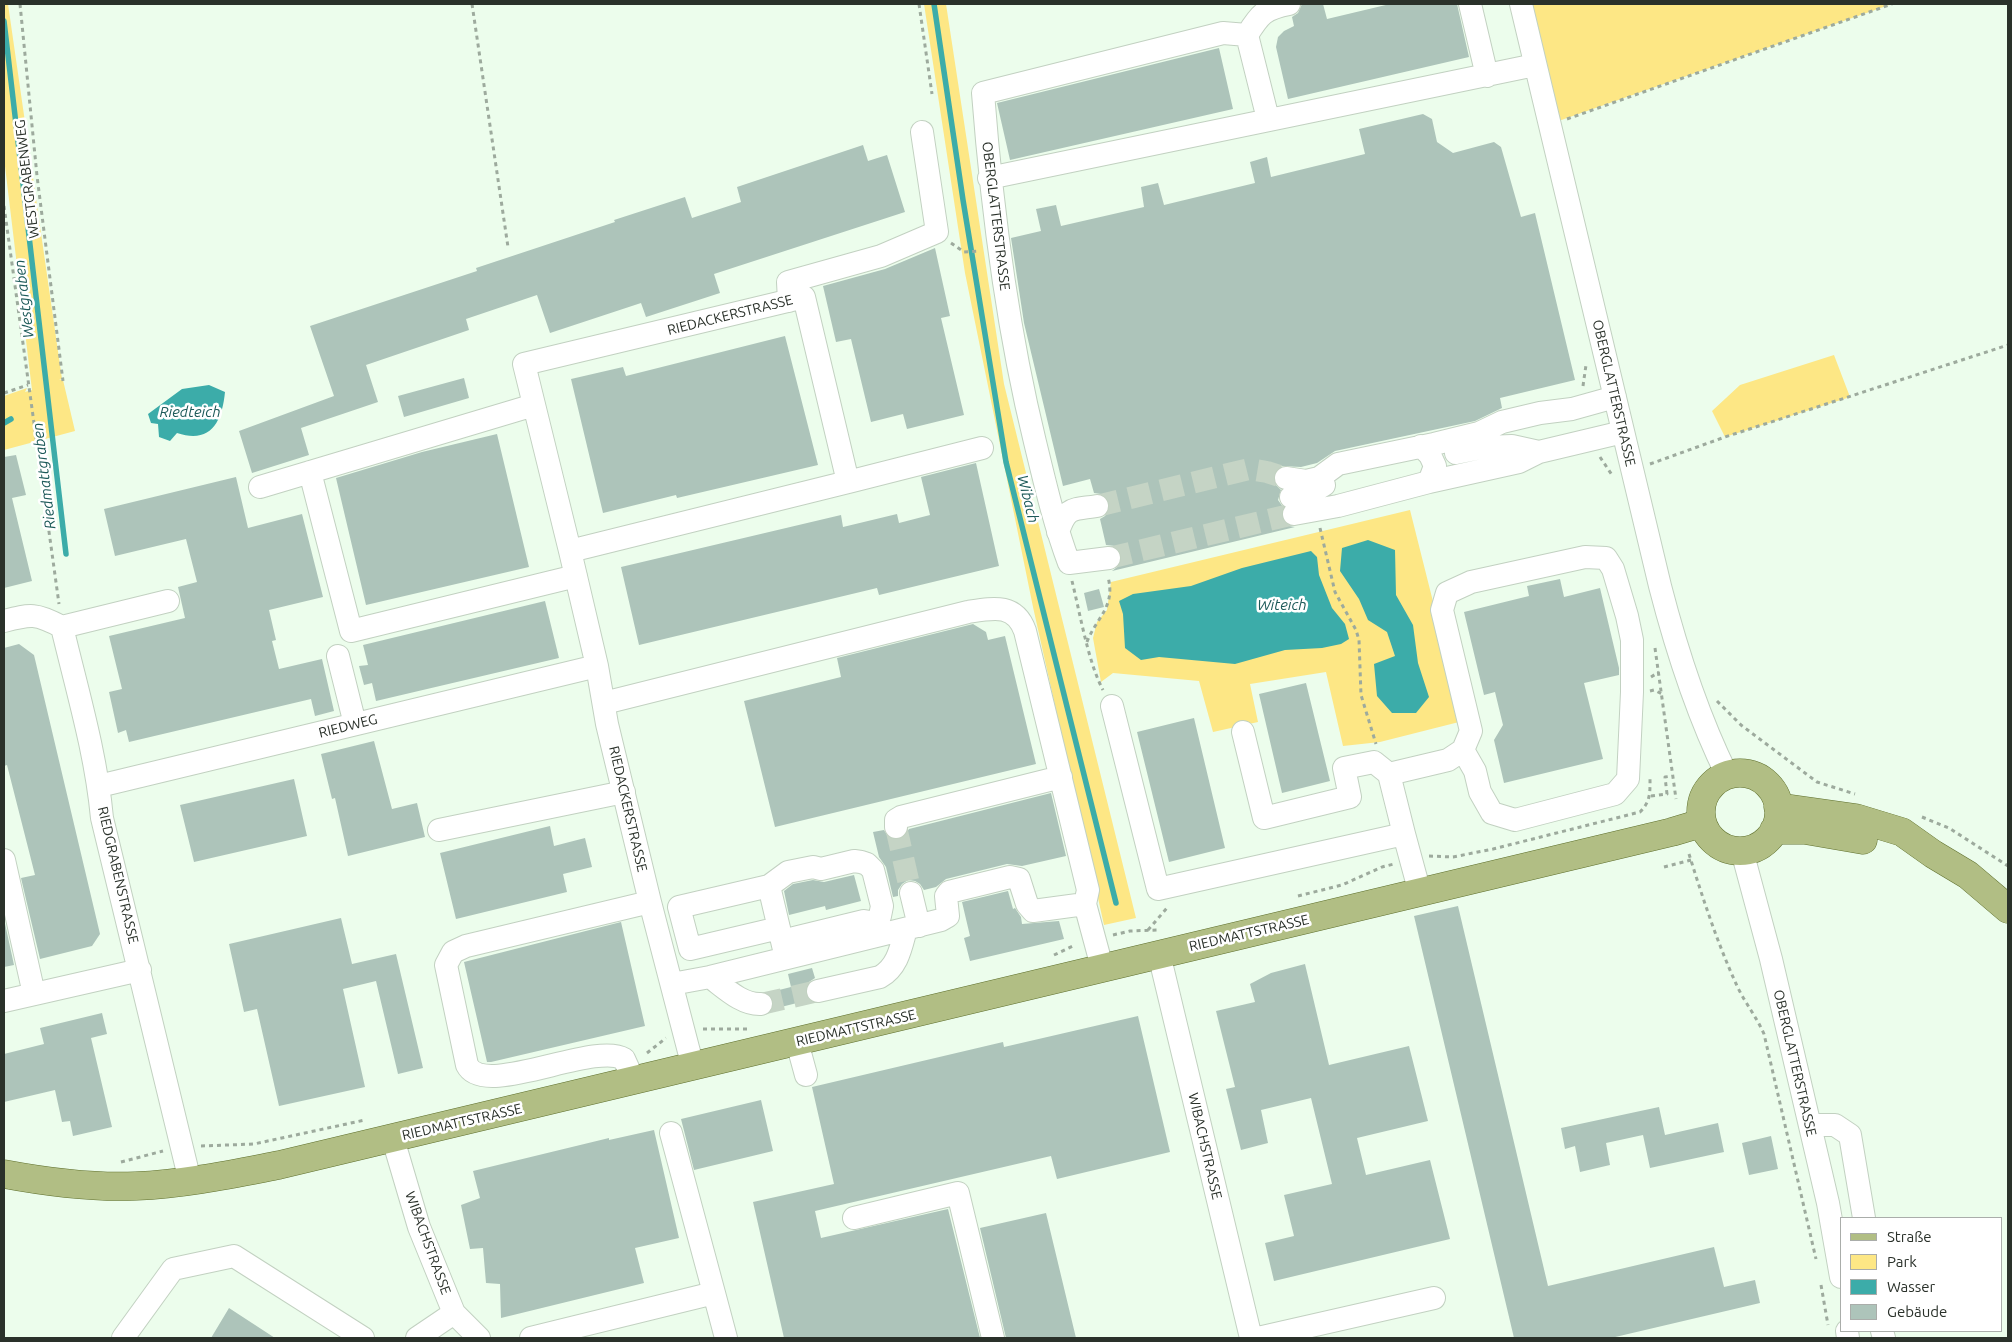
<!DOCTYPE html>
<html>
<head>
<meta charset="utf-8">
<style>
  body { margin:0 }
  #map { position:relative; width:2012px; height:1342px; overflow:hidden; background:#ecfdec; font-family:Ubuntu,sans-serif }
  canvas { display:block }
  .frame { position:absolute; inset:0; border:5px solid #2a312a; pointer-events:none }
  .legend { position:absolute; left:1840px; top:1217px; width:162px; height:115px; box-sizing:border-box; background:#fff; border:1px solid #aaadaa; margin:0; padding:6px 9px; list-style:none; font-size:15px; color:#2a312a }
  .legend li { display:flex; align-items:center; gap:10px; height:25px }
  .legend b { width:25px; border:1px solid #aaadaa }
</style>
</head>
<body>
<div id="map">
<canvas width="2012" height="1342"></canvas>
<div class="frame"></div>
<ul class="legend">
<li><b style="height:6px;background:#b1be84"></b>Straße</li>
<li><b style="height:14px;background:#fde785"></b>Park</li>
<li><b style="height:14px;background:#3caca9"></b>Wasser</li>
<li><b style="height:14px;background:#adc4ba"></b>Gebäude</li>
</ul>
</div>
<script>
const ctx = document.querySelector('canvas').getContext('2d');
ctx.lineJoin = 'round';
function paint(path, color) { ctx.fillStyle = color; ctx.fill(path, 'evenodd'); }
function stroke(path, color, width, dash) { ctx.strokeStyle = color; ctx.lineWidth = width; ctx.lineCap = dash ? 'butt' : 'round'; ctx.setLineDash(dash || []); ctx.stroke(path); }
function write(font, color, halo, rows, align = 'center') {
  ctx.font = font + ' Ubuntu,sans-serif'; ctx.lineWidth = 5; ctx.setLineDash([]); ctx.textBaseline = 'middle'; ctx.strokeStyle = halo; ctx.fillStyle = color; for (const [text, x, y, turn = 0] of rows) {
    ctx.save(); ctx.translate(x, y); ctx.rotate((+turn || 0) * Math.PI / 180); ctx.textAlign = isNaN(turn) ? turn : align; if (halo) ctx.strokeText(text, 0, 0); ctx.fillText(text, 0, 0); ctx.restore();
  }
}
paint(new Path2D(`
  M4 4H8L62 379 59 380H63L75 431 4 450V396L27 388 25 392 32 390 4 158Z
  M924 4H946L1004 384 1136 918 1104 925 1033 607 965 273Z
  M1521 4H1892L1550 124Z
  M1834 355 1850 397 1725 437 1712 411 1740 385Z
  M1410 510 1463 721 1380 742 1343 746 1326 672 1250 684 1258 722 1213 732 1199 681 1113 673 1101 682 1093 638 1097 622 1107 610 1111 582Z`), '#fde785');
paint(new Path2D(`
  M209 385 225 392C222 422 211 444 177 433L170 441 159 437 158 424 151 423 148 414 182 389Z
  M1368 540 1395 550 1396 595 1413 625 1418 663 1429 697 1416 713H1392L1377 696 1374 664 1395 656 1387 632 1368 620 1359 599 1340 571 1342 548Z
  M1311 551 1317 557 1319 575 1332 608 1345 624 1349 639 1341 644 1322 648 1285 650 1235 664 1159 657 1141 660 1125 648 1123 614 1119 601 1133 594 1191 586 1242 568Z`), '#3caca9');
stroke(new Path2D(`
  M934 4 963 200 1006 462 1116 903
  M4 21 66 554
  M4 423 11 419`), '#3caca9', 5.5);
paint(new Path2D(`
  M1302 4H1323L1327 19 1390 4H1457L1469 57 1288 99 1276 47 1278 37 1284 31 1294 26 1292 17 1298 13Z
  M1219 48 1233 109 1010 160 997 103Z
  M1423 114 1432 119 1437 142 1453 153 1494 142 1501 147 1521 217 1535 213 1575 380 1500 398 1502 408 1475 421 1335 451 1317 463 1301 467 1281 466 1275 470 1273 477 1274 483 1281 490 1278 500 1283 507 1281 517 1284 523 1289 526 1295 527 1112 571 1121 564 1122 557 1120 550 1115 546 1106 545 1100 519 1105 516 1109 510 1110 505 1108 498 1101 494 1094 493 1090 479 1063 486 1024 323 1011 238 1041 231 1036 209 1056 205 1061 226 1144 207 1141 187 1158 183 1164 205 1255 183 1250 162 1267 157 1271 177 1365 154 1359 129Z
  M863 145 868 161 887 155 905 212 714 274 720 293 646 317 641 303 550 333 537 295 466 319 469 330 366 365 378 402 301 428 309 455 252 473 239 431 334 396 310 326 477 271 476 268 615 222 614 220 685 197 692 218 741 202 737 187Z
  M935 248 950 316 941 318 964 415 907 429 903 414 871 422 851 339 836 342 823 286 885 269Z
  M785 336 818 465 677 498 676 495 603 513 571 379 623 367 626 376Z
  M464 378 469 398 404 417 398 396Z
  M497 434 529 567 366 605 336 478 422 452Z
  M16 455 26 495 12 498 32 581 4 588V457Z
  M976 463 999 566 879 595 877 588 639 645 621 567 841 515 843 527 897 514 899 523 930 515 921 477Z
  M236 477 248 528 302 514 323 597 269 610 276 640 272 641 279 669 322 659 334 711 315 716 311 699 129 742 126 730 118 733 109 692 122 689 109 636 185 618 178 587 197 582 186 539 115 556 104 509Z
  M1560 579 1564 597 1600 588 1619 668V675L1584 683 1603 759 1504 783 1494 740 1503 725 1495 692 1484 695 1464 612 1529 596 1527 586Z
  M1099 589 1104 607 1088 611 1084 593Z
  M545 601 559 658 376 701 372 683 364 685 359 666 368 665 363 645Z
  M973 624 986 632 988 640 1005 636 1036 764 775 827 744 701 841 677 837 658Z
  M19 644 34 655 100 934 92 946 40 959 21 878 35 875 7 765 4 766V648Z
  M1306 683 1330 781 1282 793 1259 694Z
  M1194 718 1225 848 1169 862 1137 732Z
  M374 741 392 809 417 803 425 837 348 856 335 798 332 799 321 754Z
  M294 779 307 836 194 862 180 805Z
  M1051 793 1066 856 1022 866 1007 864 946 879 936 887 924 890 920 884 915 881 908 880 902 884 898 890V896L893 897 886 867 879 857 873 832 884 830 889 838 896 840 903 838 909 829Z
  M550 826 554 846 585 838 592 867 563 874 567 892 456 919 440 853Z
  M854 875 861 901 826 910 825 906 789 915 784 891 793 884 813 880 824 882Z
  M1008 891 1013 909 1015 908 1021 917 1022 924 1059 921 1064 939 970 961 964 938 970 936 962 902Z
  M1458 906 1548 1286 1714 1247 1724 1287 1755 1280 1760 1303 1611 1338H1514L1414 916Z
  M341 918 352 964 396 954 423 1068 398 1074 376 981 343 989 365 1087 279 1106 257 1009 244 1012 229 944Z
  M4 919 14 965 4 967Z
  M621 922 645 1026 491 1062H487L464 962Z
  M1305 964 1329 1065 1409 1046 1428 1121 1357 1138 1366 1175 1430 1160 1450 1239 1274 1281 1265 1243 1294 1236 1284 1195 1332 1184 1311 1098 1261 1110 1268 1143 1241 1150 1226 1089 1235 1087 1216 1011 1255 1002 1250 984 1271 973Z
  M812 968 815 978 809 982 805 988V994L809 1000 773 1009V999L767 993 791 987 788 974Z
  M102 1013 107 1034 91 1038 112 1127 73 1136 70 1121 62 1122 55 1090 4 1102V1054L44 1044 40 1028Z
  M1138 1016 1170 1152 1057 1179 1051 1156 815 1211 821 1238 948 1209 980 1338H784L753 1202 834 1184 812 1087 1003 1042 1004 1047Z
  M761 1100 773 1151 694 1170 681 1119Z
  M1659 1107 1665 1135 1718 1123 1724 1152 1650 1168 1643 1135 1606 1143 1610 1165 1580 1172 1575 1146 1565 1149 1561 1128Z
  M654 1130 679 1238 635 1248 644 1283 501 1318 500 1284 486 1283 483 1248 470 1249 461 1205 480 1198 473 1171 609 1138V1140Z
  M1771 1136 1778 1169 1749 1175 1742 1143Z
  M1046 1213 1076 1338H1006L980 1228Z
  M229 1308 275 1338H211Z`), '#adc4ba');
stroke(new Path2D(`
  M1097 506 1249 469 1267 472 1286 478
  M1109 558 1294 514
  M896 827 911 893
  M761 1004 818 991`), '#c5d4c5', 22, [22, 11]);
const minor = new Path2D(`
  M1470 4 1487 76
  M1521 4 1660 586C1677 652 1697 714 1727 775
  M1268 119 1247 35C1260 14 1264 9 1289 4
  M989 178 1535 65
  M789 301 788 282 881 256 937 232 922 132
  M1456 453 1486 447 1512 446 1539 452
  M310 472 351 631 576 576
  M1286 478 1306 481 1319 478 1338 464 1434 444 1479 433 1502 422 1540 413 1572 409 1615 397
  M848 482 982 448
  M1429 482 1519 462 1539 452 1623 432
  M260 487 534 405
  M1291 497 1316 490 1324 485
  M1294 514 1338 506 1429 482 1435 466 1430 455 1421 446
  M1058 532C1067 506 1072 510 1097 506
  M570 551 848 482 804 297 524 364 570 551 597 666 607 724 650 902 693 1067
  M1109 558 1069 563C1054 523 1045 483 1035 442 1007 328 992 210 983 93L1223 33 1247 35
  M4 621C31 614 36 613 62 627 77 690 96 753 102 818L190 1181
  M62 627 168 601
  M338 656 355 724
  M604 703 968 612C993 608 1015 603 1025 631L1088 890 1085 904
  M1112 706 1158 889 1404 834 1420 893
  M1243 732 1264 818 1350 797 1344 768 1374 762 1389 774
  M99 786 597 666
  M896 827V820L901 817 1061 777
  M439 830 624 792
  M1404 834 1389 774 1448 760 1463 750 1471 731 1442 610 1447 593 1471 582 1585 557 1606 558 1613 569 1627 616 1632 640V692L1628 779 1615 794 1515 820 1492 813 1480 792 1475 771 1463 750
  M1742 851 1771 959 1828 1203 1841 1277
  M4 860 34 994
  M769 886 679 907 690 949 779 928
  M911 893 919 926
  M782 941 864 921 876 923
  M1159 954 1251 1338
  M786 958 769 886 788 872 813 867 821 869 854 861 861 862 867 864 873 870 882 906 880 916 876 923 879 935
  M710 977C725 988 742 1005 761 1004
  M672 984 710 977 941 920 948 916 946 896 949 892 1010 877 1019 879 1027 904 1033 911 1085 904 1102 967
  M818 991 880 977C898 967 901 947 906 929
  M4 1001 140 970
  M797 1042 806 1075
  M634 1081 624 1059C594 1041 484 1099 467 1065L446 965 453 952 466 946 650 902
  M1810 1125H1835L1850 1135 1864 1218
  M671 1133 714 1293
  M393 1139 419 1227 454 1313 479 1338
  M854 1218 958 1193 993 1338
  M1847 1331 1848 1338
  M1882 1331 1884 1338
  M123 1338 173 1269 234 1256 363 1338
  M417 1338 454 1313
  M531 1338 714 1293 726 1338
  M1258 1338 1434 1298`);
const major = new Path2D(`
  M1701 812a39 39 0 1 1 78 0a39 39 0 1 1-78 0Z
  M1778 807 1856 818 1902 832 1933 854 1968 875 2008 909
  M1774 830H1805L1863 840
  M4 1174C47 1182 92 1188 136 1186 185 1184 232 1174 279 1165L1672 832 1702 823`);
stroke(minor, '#c2d1c1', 24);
stroke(major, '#60712f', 29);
stroke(new Path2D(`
  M20 4 37 176 63 381
  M472 4 508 247
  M919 4 932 94
  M1567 119 1892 4
  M4 206 59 604
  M951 243 964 252 979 251
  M1583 386 1586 365
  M4 393 28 385
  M1600 457 1612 475
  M1650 464 1725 437 2008 345
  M1320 528 1335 592 1356 630 1359 640 1361 695 1376 744
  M1072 581C1080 613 1088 662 1103 690
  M1087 642C1096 618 1116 607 1108 577
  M1655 648 1676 799
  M1651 677 1659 672
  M1650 691 1654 690 1662 694
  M1717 701 1741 725 1817 782 1855 794
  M1651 796 1667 794 1665 777 1672 776
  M1922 817 1949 828 2008 866
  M1689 854C1703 899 1718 945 1738 988 1746 1004 1757 1018 1764 1034L1816 1259
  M1429 856 1453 857 1493 849 1640 812C1651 801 1650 792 1650 777
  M1664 867 1691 860
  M1298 896 1342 885 1382 867 1394 864
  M1148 930 1167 908
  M1113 935 1130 931 1158 930
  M1054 955 1075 945
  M703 1029H747
  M647 1053 666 1038
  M201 1146 254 1144 365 1120
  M121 1162 163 1151
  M1821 1285 1828 1325`), '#9daa9d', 3, [4, 4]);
stroke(minor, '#fff', 22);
stroke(major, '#b1be84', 28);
write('14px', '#2a312a', '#fff', [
  ["WESTGRABENWEG",27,179,-97],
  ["OBERGLATTERSTRASSE",996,216,83],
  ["RIEDACKERSTRASSE",730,315,-14],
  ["OBERGLATTERSTRASSE",1614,393,77],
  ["RIEDWEG",348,726,-14],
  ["RIEDACKERSTRASSE",628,809,77],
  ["RIEDGRABENSTRASSE",118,875,77],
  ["RIEDMATTSTRASSE",1249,933,-13],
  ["RIEDMATTSTRASSE",856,1028,-13],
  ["OBERGLATTERSTRASSE",1795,1063,77],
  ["RIEDMATTSTRASSE",462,1122,-13],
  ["WIBACHSTRASSE",1205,1146,77],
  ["WIBACHSTRASSE",428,1243,70]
]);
write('italic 15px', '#1d5a59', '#fff', [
  ["Westgraben",24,299,-97],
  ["Riedteich",190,412],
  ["Riedmattgraben",44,476,-97],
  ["Wibach",1028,499,76],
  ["Witeich",1282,605]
]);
</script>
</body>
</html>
